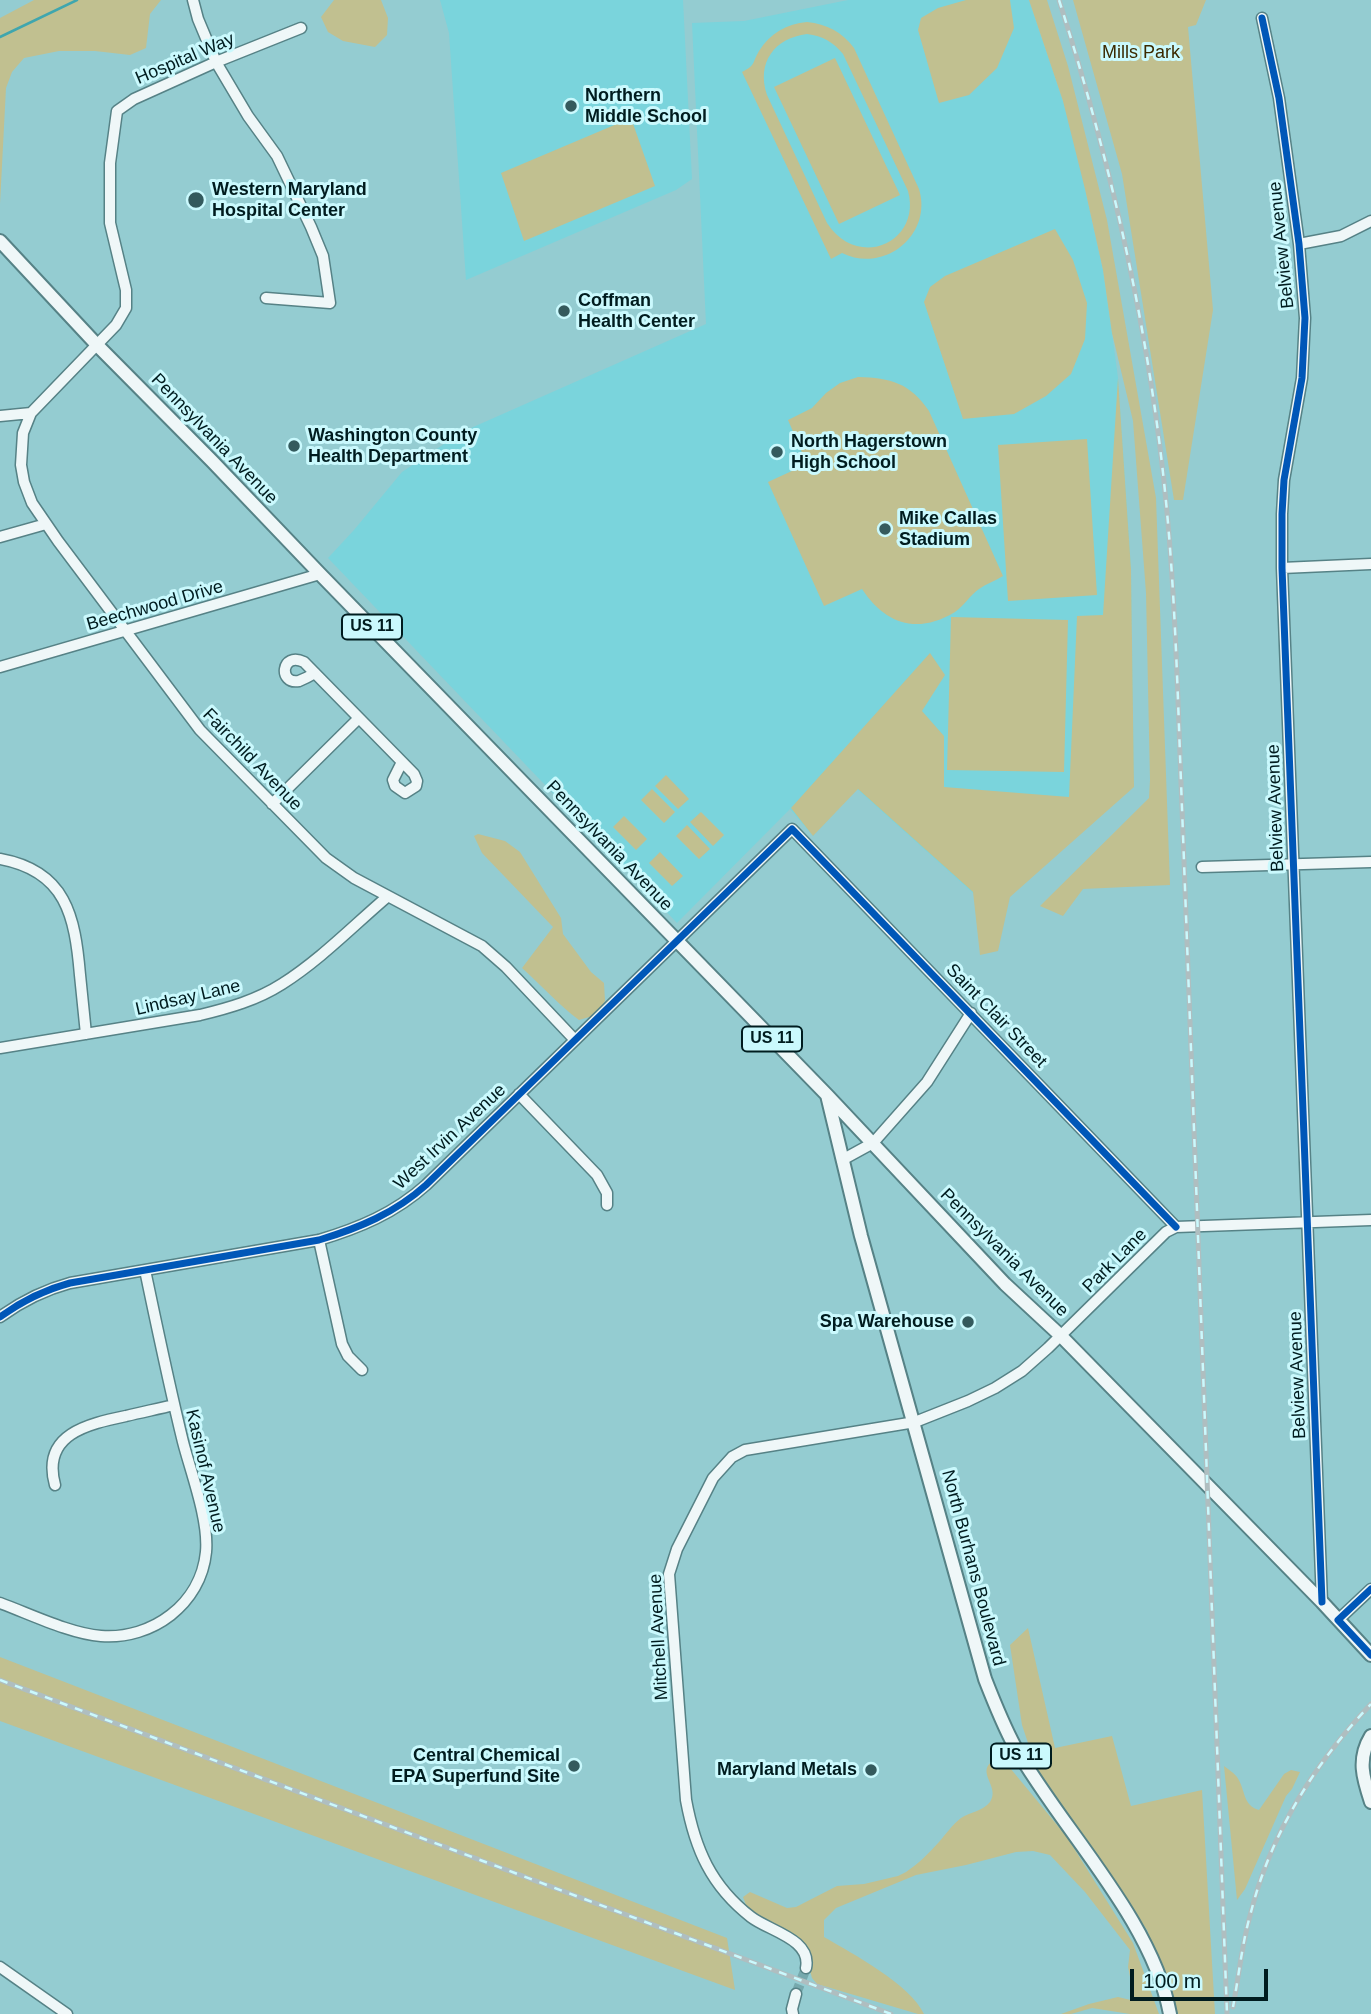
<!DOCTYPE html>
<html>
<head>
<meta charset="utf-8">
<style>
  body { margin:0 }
  #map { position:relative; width:1371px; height:2014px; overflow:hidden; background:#94ccd1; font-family:Helvetica,sans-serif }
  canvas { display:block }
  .scale { position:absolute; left:1130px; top:1969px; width:138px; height:32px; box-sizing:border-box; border:4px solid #001c1f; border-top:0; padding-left:9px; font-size:21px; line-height:24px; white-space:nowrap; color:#001c1f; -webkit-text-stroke:5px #caf9fd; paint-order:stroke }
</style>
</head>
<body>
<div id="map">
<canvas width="1371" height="2014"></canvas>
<div class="scale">100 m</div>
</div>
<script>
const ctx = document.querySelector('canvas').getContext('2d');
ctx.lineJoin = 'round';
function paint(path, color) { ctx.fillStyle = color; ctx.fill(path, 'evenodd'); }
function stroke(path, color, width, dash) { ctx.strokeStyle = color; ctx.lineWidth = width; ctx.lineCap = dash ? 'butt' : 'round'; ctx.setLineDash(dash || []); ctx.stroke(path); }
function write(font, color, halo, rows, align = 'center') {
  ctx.font = font + ' Helvetica,sans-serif'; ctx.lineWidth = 6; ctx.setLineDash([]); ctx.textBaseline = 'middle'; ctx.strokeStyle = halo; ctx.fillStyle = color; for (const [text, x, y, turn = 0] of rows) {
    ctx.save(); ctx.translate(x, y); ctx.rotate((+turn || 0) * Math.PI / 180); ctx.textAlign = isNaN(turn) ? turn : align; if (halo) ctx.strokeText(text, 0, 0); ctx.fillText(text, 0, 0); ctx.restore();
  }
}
paint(new Path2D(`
  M440 0H683L692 179 676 190 466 280 449 33Z
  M848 0H1029L1063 101 1085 189 1103 270 1112 333 1118 378 1131 569 1134 787 973 893 857 789 813 836 790 809 677 923 328 558 354 530 402 472 462 432 706 324 692 23 744 21Z`), '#7ad4dc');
paint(new Path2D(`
  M34 0H161L150 14 146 48 130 55 95 51H59L24 58 12 72 6 88 0 204V18Z
  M334 0H381L388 18 387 35 375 47 343 41 328 32 321 17Z
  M966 0H1010L1014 28 997 68 969 95 939 103 918 30 921 18 938 8Z
  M1029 0H1047L1068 66 1107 220 1156 498 1170 885 1083 889 1063 916 1040 906 1149 798 1150 780 1146 593 1133 421 1112 333 1103 270 1085 189 1063 101Z
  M1073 0H1206L1196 25 1188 27 1213 310 1183 500H1174L1122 174Z
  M807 22C827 24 842 32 854 48L919 189C933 235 884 274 842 253L831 259 742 72C756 65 752 63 759 51 770 33 787 24 807 22ZM807 34C823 36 833 42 843 54L908 191C922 242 858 271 827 223L767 95C756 62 775 38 807 34Z
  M835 58 900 195 839 224 774 87Z
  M631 118 655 186 524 241 501 173Z
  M1055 229 1073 260 1087 303 1085 339 1071 374 1046 396 1014 414 963 419 924 302 930 287 945 276Z
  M858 377C891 378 910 383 929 411L1003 576C995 581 986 584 979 589 970 595 965 605 955 612 917 635 885 624 862 589L824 606 768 482 807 464 788 420 812 408 826 393 840 383Z
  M1118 378 1131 569 1134 787 1010 897 998 951 980 955 973 892 858 789 813 836 791 808 930 653 945 675 922 711 944 736V787L1069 797 1077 616 1103 615Z
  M1087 439 1097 595 1008 601 998 445Z
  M951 617 1068 620 1064 772 947 770Z
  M666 775 689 799 678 809 655 786Z
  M652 789 675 812 664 823 641 800Z
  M701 812 724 835 713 846 690 822Z
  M624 816 647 839 636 850 613 827Z
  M687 825 710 849 699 859 676 836Z
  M478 834 505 841 520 852 561 918 563 934 591 972 604 983 605 1001 596 1015 579 1020C559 1005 541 985 522 968L553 927 482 853 474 836Z
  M660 852 683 876 672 886 649 863Z
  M1028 1628 1055 1748 1112 1736 1131 1806 1202 1790 1215 2014H1178L1147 1930 1036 1767 1022 1725 1010 1645Z
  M0 1657 727 1938 735 1990 0 1721Z
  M1001 1757 1067 1837 1133 1943 1159 2014H1130L1092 2008 1071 2014H1061L1089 2004 1118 1997 1135 2001 1128 1967 1130 1950 1085 1892 1050 1855 1033 1851 1016 1852 966 1865 916 1875 836 1908 824 1920V1937C853 1954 910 1984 924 2014H918L817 1984 812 1978 803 1946 752 1911 746 1905 743 1897 750 1892 787 1908 796 1907 837 1886 864 1884 898 1876 906 1872C918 1864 929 1853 939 1842 946 1834 952 1825 961 1818 970 1812 983 1811 990 1802 1002 1785 969 1769 1001 1757Z
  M1224 1766C1228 1769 1234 1773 1237 1777 1246 1790 1242 1805 1259 1810L1284 1774 1291 1770 1300 1772 1292 1789 1286 1796 1245 1889 1237 1900Z`), '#c1c090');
stroke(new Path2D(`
  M0 37 77 0`), '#3fa6ae', 2.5);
stroke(new Path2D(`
  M796 1994 806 1968`), '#76a9ad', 10, [10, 5]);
const minor = new Path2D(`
  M193 0 198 19 216 62 248 116 277 156 311 227 323 256 330 303 266 298
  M1262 18 1279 98 1299 244 1305 318 1302 378 1284 480 1282 514V568L1322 1602
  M1299 244 1341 236 1371 221
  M31 413 23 433 21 465 24 482 32 503 58 541 200 730 326 858 354 878 482 946 506 967 575 1040
  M0 416 31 413 116 325 126 308V290L110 223V163L117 111 134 99 216 62 301 28
  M0 537 46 524
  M1282 568 1371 564
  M0 667 320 574
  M315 673C310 676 304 679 299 681 278 685 281 651 304 662L414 774 417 781 416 786 405 793 395 786 393 780 402 762
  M272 804 359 718
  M0 859C66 871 75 916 80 975 82 994 84 1014 86 1034
  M1202 867 1371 862
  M0 1048 200 1015C229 1008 257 1000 282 984 320 960 353 926 387 897
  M519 1094 597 1175 607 1193V1205
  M842 1160 873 1143 927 1082 971 1013
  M319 1240 342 1344 348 1356 362 1370
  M0 1317C22 1301 44 1290 70 1283L319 1240C359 1228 395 1213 426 1185L792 829 1176 1227
  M55 1485C41 1434 88 1424 126 1416 142 1412 158 1409 174 1405
  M0 1603C30 1614 71 1634 101 1636 152 1640 201 1604 206 1552 209 1520 191 1473 183 1442 169 1385 157 1327 145 1270
  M1338 1620 1371 1589
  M0 1967 67 2014
  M806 1968C812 1939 769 1931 751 1917 711 1886 695 1849 686 1800L669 1574 677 1549 713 1478 732 1457 745 1450 915 1422 968 1401 995 1388 1022 1371 1048 1348 1166 1232 1176 1227 1371 1220
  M793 2014 792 2009 796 1994`);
const major = new Path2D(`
  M0 241 97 345 212 461 320 574 827 1095 1005 1284 1061 1336 1322 1602 1371 1655
  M827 1095 861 1236 985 1679C994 1702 1003 1725 1015 1747 1063 1831 1152 1919 1170 2014
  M1371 1736C1357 1759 1363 1778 1371 1802`);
stroke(minor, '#568286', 13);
stroke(major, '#568286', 16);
stroke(minor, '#eff7f8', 10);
stroke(major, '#eff7f8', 12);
const rail = new Path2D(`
  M1059 0C1112 166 1151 338 1167 512 1176 610 1178 709 1182 808L1227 2014
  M0 1680 891 2014
  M1233 2007C1239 1975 1242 1943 1251 1912 1271 1833 1315 1763 1371 1704`);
stroke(rail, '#afbec0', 5);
stroke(rail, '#caf9fd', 2.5, [8]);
stroke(new Path2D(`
  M1262 18 1279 98 1299 244 1305 318 1302 378 1284 480 1282 514V568L1322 1602
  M0 1317C22 1301 44 1290 70 1283L319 1240C359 1228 395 1213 426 1185L792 829 1176 1227
  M1371 1589 1338 1620 1371 1655`), '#0057b8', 7);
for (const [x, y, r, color] of [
  [571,106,7,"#345a5d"],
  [196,200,9,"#345a5d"],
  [564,311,7,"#345a5d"],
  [294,446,7,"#345a5d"],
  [777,452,7,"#345a5d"],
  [885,529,7,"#345a5d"],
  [968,1322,7,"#345a5d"],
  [574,1766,7,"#345a5d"],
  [871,1770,7,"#345a5d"]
]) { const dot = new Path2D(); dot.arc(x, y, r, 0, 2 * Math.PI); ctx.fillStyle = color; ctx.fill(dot); stroke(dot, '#caf9fd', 2.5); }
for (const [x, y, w] of [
  [372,627,60],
  [772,1039,60],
  [1021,1756,60]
]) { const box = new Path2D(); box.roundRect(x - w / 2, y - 12.5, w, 25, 5); ctx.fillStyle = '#caf9fd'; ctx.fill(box); stroke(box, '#001c1f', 2); }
write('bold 16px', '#001c1f', null, [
  ["US 11",372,627],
  ["US 11",772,1039],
  ["US 11",1021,1756]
]);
write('18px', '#3b2900', '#caf9fd', [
  ["Mills Park",1141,53]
]);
write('18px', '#001c1f', '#caf9fd', [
  ["Hospital Way",185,59,-23],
  ["Belview Avenue",1282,245,-96],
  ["Pennsylvania Avenue",214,439,46],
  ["Beechwood Drive",155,606,-16],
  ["Fairchild Avenue",252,760,46],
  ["Belview Avenue",1276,808,-92],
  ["Pennsylvania Avenue",609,846,46],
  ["Lindsay Lane",188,998,-13],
  ["Saint Clair Street",996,1016,46],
  ["West Irvin Avenue",450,1137,-43],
  ["Pennsylvania Avenue",1004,1253,45],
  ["Park Lane",1115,1261,-45],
  ["Belview Avenue",1298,1375,-92],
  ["Kasinof Avenue",205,1471,77],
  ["North Burhans Boulevard",973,1568,75],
  ["Mitchell Avenue",659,1637,-93]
]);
write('bold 18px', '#001c1f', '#caf9fd', [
  ["Northern",585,96],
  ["Middle School",585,117],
  ["Western Maryland",212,190],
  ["Hospital Center",212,211],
  ["Coffman",578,301],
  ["Health Center",578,322],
  ["Washington County",308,436],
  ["Health Department",308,457],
  ["North Hagerstown",791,442],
  ["High School",791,463],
  ["Mike Callas",899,519],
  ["Stadium",899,540],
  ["Spa Warehouse",954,1322,"right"],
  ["Central Chemical",560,1756,"right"],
  ["EPA Superfund Site",560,1777,"right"],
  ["Maryland Metals",857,1770,"right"]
], 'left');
</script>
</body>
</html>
